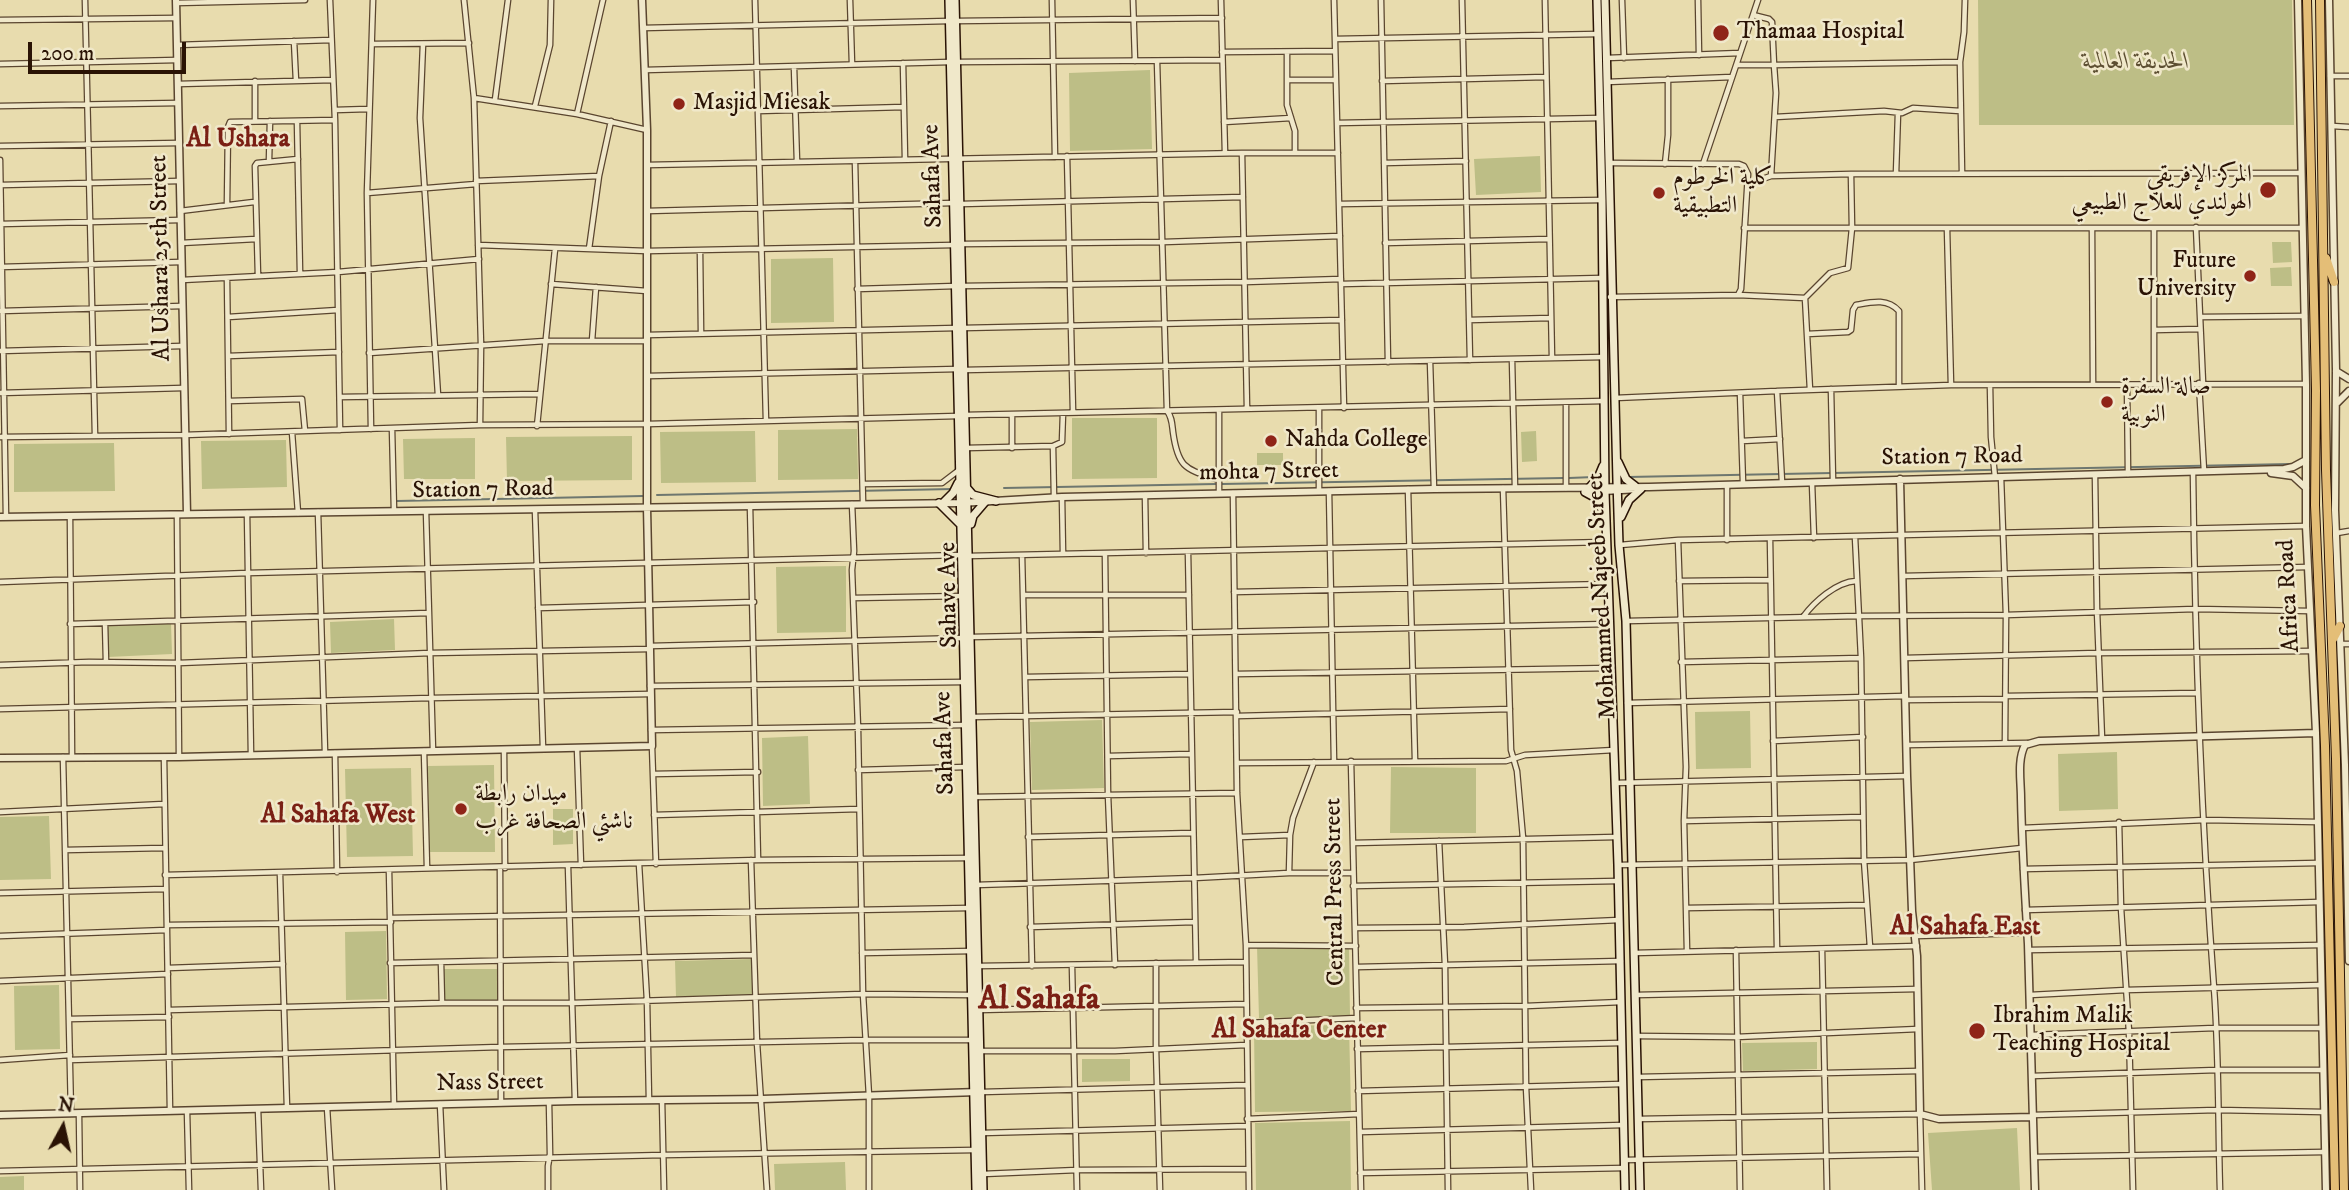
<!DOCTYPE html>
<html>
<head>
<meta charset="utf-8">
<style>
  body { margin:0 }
  #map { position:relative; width:2349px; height:1190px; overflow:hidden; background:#e8dcae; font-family:"IM FELL DW Pica",serif }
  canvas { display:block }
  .north { position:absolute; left:28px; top:1092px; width:70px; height:70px; -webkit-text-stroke:5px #f0e8ca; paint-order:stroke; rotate:8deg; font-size:19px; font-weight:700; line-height:28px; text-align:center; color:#2a1305 }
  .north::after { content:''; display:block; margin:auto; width:24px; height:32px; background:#2a1305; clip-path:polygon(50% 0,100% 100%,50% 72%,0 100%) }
  .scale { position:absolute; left:28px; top:42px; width:158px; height:32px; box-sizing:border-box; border:4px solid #2a1305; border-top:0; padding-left:9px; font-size:21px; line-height:24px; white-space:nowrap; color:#2a1305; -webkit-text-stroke:5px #f0e8ca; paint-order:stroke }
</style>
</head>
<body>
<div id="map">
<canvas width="2349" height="1190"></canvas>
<div class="north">N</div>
<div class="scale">200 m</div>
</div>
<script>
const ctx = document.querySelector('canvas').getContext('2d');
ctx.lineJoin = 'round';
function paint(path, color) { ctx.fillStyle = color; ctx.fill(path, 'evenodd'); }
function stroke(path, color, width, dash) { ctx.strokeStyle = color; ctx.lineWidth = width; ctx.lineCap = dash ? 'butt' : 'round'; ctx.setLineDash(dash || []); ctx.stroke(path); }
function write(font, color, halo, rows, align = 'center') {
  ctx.font = font + ' "IM FELL DW Pica",Amiri,serif'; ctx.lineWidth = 5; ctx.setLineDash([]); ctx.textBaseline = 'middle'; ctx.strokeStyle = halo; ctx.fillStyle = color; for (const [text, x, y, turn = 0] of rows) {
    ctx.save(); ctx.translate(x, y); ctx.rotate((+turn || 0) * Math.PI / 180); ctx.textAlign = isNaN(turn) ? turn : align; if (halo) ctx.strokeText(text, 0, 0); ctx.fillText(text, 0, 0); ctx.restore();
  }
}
paint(new Path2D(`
  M1978 0H2292L2294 125H1979Z
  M1150 70 1152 149 1070 151 1069 73Z
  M1540 156 1541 192 1476 195 1474 159Z
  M2272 242H2291L2292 262 2273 263Z
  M833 258 834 322 771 323V259Z
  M2291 267 2292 286H2271L2270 268Z
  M1072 418H1157V478L1072 479Z
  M857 429 858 479 778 480V430Z
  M755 431 756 482 661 483 660 432Z
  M1536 431 1537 461 1522 462 1521 432Z
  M632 436V480L507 481 506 437Z
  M475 438V479H404L403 439Z
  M286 440 287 487 202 489 201 441Z
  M114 443 115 491 14 492V444Z
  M1257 453H1283V465H1257Z
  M846 566V632L777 633 776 567Z
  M394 619 395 650 331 653 330 622Z
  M171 623 172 654 108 657 106 626Z
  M1750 711 1751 768 1696 769 1695 712Z
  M1102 720 1104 788 1032 790 1030 722Z
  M808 736 810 804 763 806 762 738Z
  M2117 752 2118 809 2059 811 2058 754Z
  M494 765 495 852H429L428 766Z
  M1391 767 1476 768V833H1390Z
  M411 768 413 856 347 857 345 769Z
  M553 809H573V844L553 845Z
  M49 816 51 879 0 880V817Z
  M386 931 387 999 346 1000 345 932Z
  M1349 944 1350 1017 1259 1018 1257 946Z
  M752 959 753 995 676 997 675 961Z
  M443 969H499L500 1004H443Z
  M59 985 60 1049 15 1050 14 986Z
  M1349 1025 1351 1111 1255 1112 1254 1026Z
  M1817 1042V1069L1743 1071 1742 1043Z
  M1082 1059H1130V1081L1082 1082Z
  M1350 1121 1351 1190H1256L1255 1123Z
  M2017 1128 2020 1190H1932L1928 1133Z
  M845 1162 846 1190H775L774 1164Z
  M24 1176V1190H0V1177Z`), '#bdbe86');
stroke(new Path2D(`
  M1628 477 2291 464
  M1569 478 1594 477
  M1222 484 1563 478
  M1004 488 1216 484
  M657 495 953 489
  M397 501 643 496`), '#6e776f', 2);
const minor = new Path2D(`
  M85 0 95 435
  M330 0 335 120 340 430
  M464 0 474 98 481 345 480 425
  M755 0 766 421
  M850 0 852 64
  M1052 0 1055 157
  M1133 0 1135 61
  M1221 0 1225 153
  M1334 0 1344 408
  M1381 0 1388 362
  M1462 0 1470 360
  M1545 0 1552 358
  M1622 0 1624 58
  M1698 0 1699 55
  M176 3 305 0
  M0 20 176 18
  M956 21 1222 18
  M643 28 949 21
  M1335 39 1598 34
  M294 41 296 81
  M372 44 469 43
  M423 44 420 118 438 395
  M177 45 331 40
  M1222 52 1335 51
  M1287 52V105L1295 131V153
  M1607 58 1740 53
  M1157 61 1167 411C1172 417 1172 424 1173 432 1178 469 1186 469 1219 480
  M957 62 1222 60
  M903 63 905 159
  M0 64 177 60
  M1737 65H1774L1772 22 1769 19 1753 15
  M794 67 797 162
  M645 70 950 62
  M2330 76H2349
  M1287 80H1336
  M255 81V121
  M1382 81 1546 77
  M1607 82 1732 77
  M178 84 333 80
  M474 98 577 114 647 130
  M495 100 508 0
  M0 106 178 103
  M535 106 550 45 551 0
  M335 110 368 109
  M758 111 904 107
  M577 114 603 0
  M1775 117 1884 111 1902 113 1913 108 1960 111
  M297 121 300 273
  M1224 122 1291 118
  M1337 123 1600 118
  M2332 126 2349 127
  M0 146 179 143
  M1242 153 1247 409
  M1067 156 1073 412
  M0 160 6 517
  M269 161 270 121
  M855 161 863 503
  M1384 163 1466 161
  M1610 163 1739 164 1744 166 1748 174 1741 289 1738 295 1610 297
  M1665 164 1668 135V79
  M1703 164 1758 0
  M647 165 1242 153H1338
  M1962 173 1960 62 1964 32 1965 0
  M1896 174 1898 113
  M1771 176 1776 93 1774 65 1960 62
  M476 181 599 176
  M1748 184 1771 176 1851 174 2301 173
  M1 185 179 181
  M367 193 476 184
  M961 204 1243 197
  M1339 204 1602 200
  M227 205 228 127 230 122 335 120
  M180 211 254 202
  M647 211 953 203
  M0 224 180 220
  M2196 227 2203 383
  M1744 228H2302
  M1947 228 1951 385
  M2092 228 2093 384
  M2154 228V384
  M181 243 256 239
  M1385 243 1549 239
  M962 244 1164 242 1340 236
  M478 245 647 251 954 245
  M589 249 599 176 611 121
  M700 250 701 332
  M0 267 181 262
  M258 276 255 166 257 163 298 159
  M227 278 229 434
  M182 280 338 272 479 259
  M551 284 647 291
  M1341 284 1602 278
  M962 286 1245 282 1341 279
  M857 289 956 286
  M1738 295 1805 298 1830 273 1848 268 1852 228 1851 174
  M1805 298 1810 390
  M1 311 182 306
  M228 317 338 310
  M2200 317 2305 316
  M1469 320 1551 318
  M963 328 1342 320
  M2154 330 2200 329
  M1807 334 1848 332 1851 330 1853 310 1856 305C1872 302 1887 298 1899 311V386
  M647 335 957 328
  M592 341 596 287
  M0 351 182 346
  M369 353 545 341H647
  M228 356 339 352
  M1512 359 1515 488
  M1430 361 1434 489
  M964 370 1604 357
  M648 376 958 369
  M2199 383 2204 471
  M2127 384 2128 474
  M1990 385 1991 437 1995 477
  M1831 389 1833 481
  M0 393 183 388
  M1740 393 1743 483
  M340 397 539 394
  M1615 398 1777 391
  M229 401 302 399 305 431
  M1319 408V491
  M1219 410V493
  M1012 414V448
  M965 415 1604 401
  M537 426 555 249
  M392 428 394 511
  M371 429 367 193 373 0
  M292 432 298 513
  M0 437 184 435 480 425 648 424 958 416
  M1742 441 1780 439
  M966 448 1053 446
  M2193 472C2195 644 2201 816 2214 988 2219 1055 2218 1123 2220 1190
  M2095 475 2097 611 2102 739
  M2001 477 2006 615 2005 743
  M1782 482 1777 391 1951 385 2306 384
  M1812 483 1814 538
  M863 484 942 483 959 470
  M1727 485V540
  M1503 488 1511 750 1517 771 1523 838 1526 1087 1531 1190
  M1566 488V402
  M1408 489 1415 760
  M1329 491 1334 762
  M1233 493 1237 793 1246 945 1249 1190
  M1145 495 1146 553
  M1054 497 1053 446 1062 442 1063 413
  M1062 497 1063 554
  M852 504 854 551 852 570 858 728 863 994 869 1096V1190
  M750 506 758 860
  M535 510 543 748
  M426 511 433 751
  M318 512 325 752
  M247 513 251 755
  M177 515 179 757
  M70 516 72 757
  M2337 533 2349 531
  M1855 537 1861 658 1864 860 1870 947
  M1770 539 1777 949
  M1678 540 1686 767 1684 821 1687 951
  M1620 545 1678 540 2306 526
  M1188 552 1196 961
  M1105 554 1108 795 1115 965
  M1022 555 1032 966
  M968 556 1606 542
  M1903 576 2308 567
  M1679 581 1770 580
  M0 582 248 573 961 555
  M1234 592 1608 584
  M1023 595H1189
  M853 598 963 596
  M538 608 754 602
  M1803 617C1814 602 1836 582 1856 581
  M1627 621 1859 616 2006 615 2195 609 2310 611
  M105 623 106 662
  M70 624 429 613
  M971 637 1609 624
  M2341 644H2349
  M650 646 963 638
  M1905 658 2098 653 2312 651
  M1681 662 1861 658
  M0 665 89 662 179 663 430 653 650 649
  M1236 674 1611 668
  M1026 677 1189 674
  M650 686 964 682
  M2006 696 2197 693
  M1906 700 2005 699
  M1627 703 1905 696
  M0 709 431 698 650 694
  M1237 716 1510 709
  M972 717 1237 712
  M651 730 965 725
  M1773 741 1863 737
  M1907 745 2027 743
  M652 746 656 864
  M577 748 581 865
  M504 750 505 868
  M424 751 427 868
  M335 753 337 872
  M1108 756 1190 754
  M63 757 71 1113
  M164 757 170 1111
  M1351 761 1361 1190
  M1237 763 1506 761 1525 755 1614 750
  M858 770 966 767
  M653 774 758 772
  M1615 783 1907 776
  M973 797 1237 793
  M0 812 164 804
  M654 815 859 809
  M1684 821 1863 817
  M2119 822 2121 908 2129 1032 2133 1190
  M2022 828 2205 820 2317 822
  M1028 837 1192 833
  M1241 837 1290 835
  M1439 841 1445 965 1448 1190
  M1353 843 1616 837
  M65 850 164 848
  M751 860 757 1043 767 1190
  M639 864 647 1000 649 1100
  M1618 865 1910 860 2022 848
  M568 866 575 1101
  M500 868 501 1103
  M2023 869 2318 863
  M389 870 394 1106
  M1289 873 1290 835 1293 818 1314 762
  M280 874 287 1108
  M165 875 758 860 969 858
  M976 885 1194 878 1289 873H1353
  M1353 886 1618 881
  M0 893 165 889
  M1686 908 1866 905
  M2025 910 2320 902
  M391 918 969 908
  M168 925 391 922
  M1030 927 1194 922
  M1355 928 1464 927 1619 920
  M0 936 167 930
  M1916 936 2027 933
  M1246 945 1356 946
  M1822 949 1827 1190
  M1736 950 1740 1190
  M2029 950 2321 945
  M862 953 972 951
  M1634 953 1917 946
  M441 962 442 1003
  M390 963 754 955
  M1156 963V1049L1160 1190
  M978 966 1246 962
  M1072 966 1077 1190
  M1357 967 1621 961
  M168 968 283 964
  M0 981 168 974
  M1636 995 1918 989
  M2030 995 2126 990 2321 985
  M1356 1008 1526 1006 1621 1002
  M169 1010 442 1003H572L863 994 971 995
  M978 1010 1246 1004
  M69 1019 169 1017
  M1246 1023 1357 1018
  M2031 1035 2215 1028H2322
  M1637 1036 1736 1037 1918 1029
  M1357 1049 1621 1043
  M980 1051H1115L1246 1045
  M0 1060 70 1055
  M70 1060 500 1047 865 1040H972
  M2032 1076 2217 1070H2323
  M1638 1077 1919 1071
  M1358 1091 1622 1084
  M982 1092 1246 1085
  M662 1100 664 1190
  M440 1104 444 1190
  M327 1107 332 1190
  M258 1109 261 1190
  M187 1111 189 1190
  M79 1114 80 1190
  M2033 1115 2217 1110 2324 1112
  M1247 1119 1359 1114
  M1638 1119 1920 1114 1922 1190
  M1360 1132 1623 1125
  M982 1133 1247 1126
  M2034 1157 2324 1152
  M1625 1160 1921 1154
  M0 1171 663 1155 975 1150
  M1360 1173 1625 1168
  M983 1174 1077 1170 1248 1169
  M548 1190V1166L550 1154 549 1102`);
const tertiary = new Path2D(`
  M176 0 187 514
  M2298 0 2306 384V526L2316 733 2326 1190
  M2329 0 2336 370 2335 510 2345 765 2349 961
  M2336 371 2349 379
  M2337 403 2349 391
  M2271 473 2293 476 2306 488
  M1900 479 1907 776 1912 911 1917 956 1920 1114 1939 1119 2033 1117
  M1585 492 1640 489
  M0 517 960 503 1062 497 1434 489 1649 487 2284 469 2293 467 2306 460
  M0 758 179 757 652 746 647 507V130L642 0
  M0 1115 575 1101 762 1099 978 1092
  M2035 1190 2028 944C2025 896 2022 847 2021 798 2021 781 2017 760 2025 745L2039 741 2316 733`);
const secondary = new Path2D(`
  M949 0 976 1190
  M955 0 983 1190
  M1597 0 1602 200 1605 492 1618 865 1625 1190
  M1605 0 1617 481 1619 545 1626 621 1640 1190
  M1618 462 1626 479 1635 486
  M966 487 973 495 996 501
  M1589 488 1598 478 1603 466
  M1585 492 1596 498 1605 515
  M939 503 961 525
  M943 503 953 493 958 483
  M1621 517 1629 500 1641 489
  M971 524 973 516 985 502`);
const trunk = new Path2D(`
  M2307 0 2316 390 2315 505 2325 746 2335 1190
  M2320 0 2326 470 2336 759 2344 1190
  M2326 258 2334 282
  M2333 639 2340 626`);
stroke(minor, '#5a452f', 7);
stroke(tertiary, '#5a452f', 9);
stroke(secondary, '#2a1305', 10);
stroke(trunk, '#2a1305', 10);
stroke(minor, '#f0e8ca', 4.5);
stroke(tertiary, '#f0e8ca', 6);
stroke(secondary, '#f0e8ca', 7);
stroke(trunk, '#e4be77', 8);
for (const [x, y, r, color] of [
  [1721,33,9,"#8f2418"],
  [679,104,7,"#8f2418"],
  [2268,190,9,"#8f2418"],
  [1659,193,7,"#8f2418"],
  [2250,276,7,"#8f2418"],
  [2107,402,7,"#8f2418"],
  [1271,441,7,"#8f2418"],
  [461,809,7,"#8f2418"],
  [1977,1031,9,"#8f2418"]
]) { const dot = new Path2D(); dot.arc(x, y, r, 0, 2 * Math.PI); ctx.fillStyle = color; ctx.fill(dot); stroke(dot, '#f0e8ca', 2.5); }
write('24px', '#2a1305', '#f0e8ca', [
  ["Thamaa Hospital",1737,33],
  ["Masjid Miesak",693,104],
  ["المركز الإفريقي",2252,176,"right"],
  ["الهولندي للعلاج الطبيعي",2252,204,"right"],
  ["كلية الخرطوم",1673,179],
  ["التطبيقية",1673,207],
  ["Future",2236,262,"right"],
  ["University",2236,290,"right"],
  ["صالة السفرة",2121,388],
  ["النوبية",2121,416],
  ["Nahda College",1285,441],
  ["ميدان رابطة",475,795],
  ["ناشئي الصحافة غرب",475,823],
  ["Ibrahim Malik",1993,1017],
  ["Teaching Hospital",1993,1045]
], 'left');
write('italic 24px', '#5d4f32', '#f0e8ca', [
  ["الحديقة العالمية",2136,63]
]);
write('24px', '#2a1305', '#f0e8ca', [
  ["Sahafa Ave",934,176,-92],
  ["Al Ushara 25th Street",162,258,-91],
  ["Station 7 Road",1952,458,-1],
  ["mohta 7 Street",1269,473,-1],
  ["Station 7 Road",483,491,-1],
  ["Sahave Ave",950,595,-91],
  ["Mohammed Najeeb Street",1603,596,-93],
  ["Africa Road",2290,596,-93],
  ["Sahafa Ave",946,743,-92],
  ["Central Press Street",1336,892,-91],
  ["Nass Street",490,1084,-1]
]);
write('bold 26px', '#7a1f14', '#f0e8ca', [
  ["Al Ushara",238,141],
  ["Al Sahafa West",338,817],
  ["Al Sahafa East",1965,929],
  ["Al Sahafa Center",1299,1032]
]);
write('bold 32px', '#7a1f14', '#f0e8ca', [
  ["Al Sahafa",1039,1001]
]);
</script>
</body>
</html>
